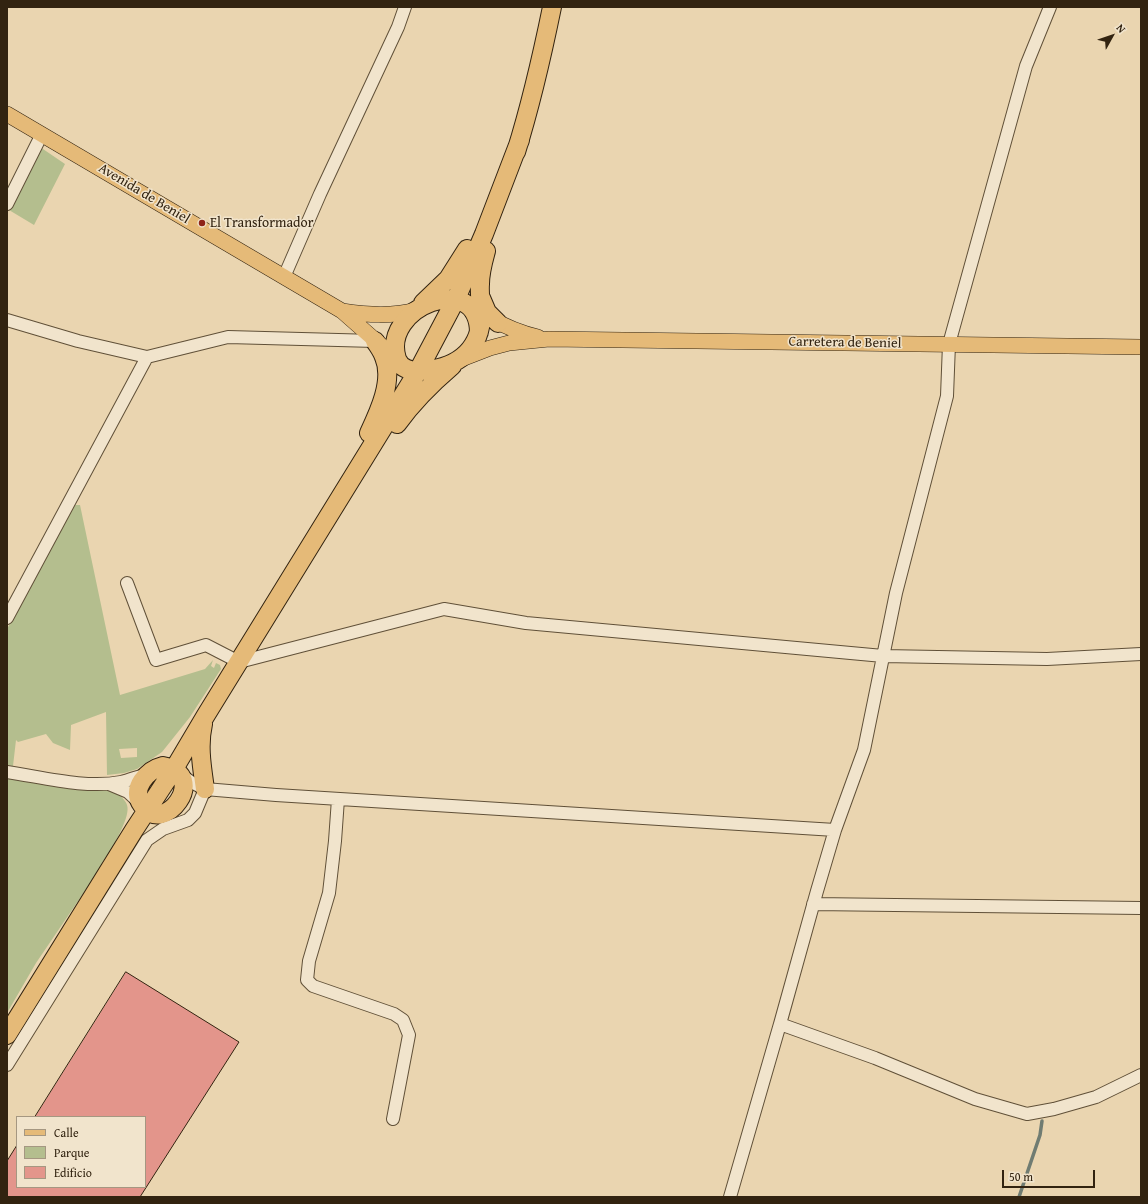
<!DOCTYPE html>
<html>
<head>
<meta charset="utf-8">
<style>
  body { margin:0 }
  #map { position:relative; width:1148px; height:1204px; overflow:hidden; background:#ead5b0; font-family:"Gentium Book Plus",serif }
  canvas { display:block }
  .frame { position:absolute; inset:0; border:8px solid #322310; pointer-events:none }
  .legend { position:absolute; left:16px; top:1116px; width:130px; height:72px; box-sizing:border-box; background:#f1e4cc; border:1px solid #a59781; margin:0; padding:5px 7px; list-style:none; font-size:12px; color:#322310 }
  .legend li { display:flex; align-items:center; gap:8px; height:20px }
  .legend b { width:20px; border:1px solid #a59781 }
  .north { position:absolute; left:1092px; top:16px; width:40px; height:40px; -webkit-text-stroke:3px #f1e4cc; paint-order:stroke; rotate:50deg; font-size:11px; font-weight:700; line-height:16px; text-align:center; color:#322310 }
  .north::after { content:''; display:block; margin:auto; width:14px; height:18px; background:#322310; clip-path:polygon(50% 0,100% 100%,50% 72%,0 100%) }
  .scale { position:absolute; left:1002px; top:1170px; width:93px; height:18px; box-sizing:border-box; border:2px solid #322310; border-top:0; padding-left:5px; font-size:12px; line-height:14px; white-space:nowrap; color:#322310; -webkit-text-stroke:3px #f1e4cc; paint-order:stroke }
</style>
</head>
<body>
<div id="map">
<canvas width="1148" height="1204"></canvas>
<div class="frame"></div>
<ul class="legend">
<li><b style="height:5px;background:#e5ba78"></b>Calle</li>
<li><b style="height:11px;background:#b4be8e"></b>Parque</li>
<li><b style="height:11px;background:#e3958b"></b>Edificio</li>
</ul>
<div class="north">N</div>
<div class="scale">50 m</div>
</div>
<script>
const ctx = document.querySelector('canvas').getContext('2d');
ctx.lineJoin = 'round';
function paint(path, color) { ctx.fillStyle = color; ctx.fill(path, 'evenodd'); }
function stroke(path, color, width, dash) { ctx.strokeStyle = color; ctx.lineWidth = width; ctx.lineCap = dash ? 'butt' : 'round'; ctx.setLineDash(dash || []); ctx.stroke(path); }
function write(font, color, halo, rows, align = 'center') {
  ctx.font = font + ' "Gentium Book Plus",serif'; ctx.lineWidth = 3; ctx.setLineDash([]); ctx.textBaseline = 'middle'; ctx.strokeStyle = halo; ctx.fillStyle = color; for (const [text, x, y, turn = 0] of rows) {
    ctx.save(); ctx.translate(x, y); ctx.rotate((+turn || 0) * Math.PI / 180); ctx.textAlign = isNaN(turn) ? turn : align; if (halo) ctx.strokeText(text, 0, 0); ctx.fillText(text, 0, 0); ctx.restore();
  }
}
paint(new Path2D(`
  M40 147 65 164 34 225 9 210Z
  M75 505H80L120 695 205 669 213 660 211 666 214 668 216 663 220 665 221 669 190 717 162 752 137 769 124 773 107 775 106 712 71 725 70 750 53 743 46 734 18 742 16 740 13 766 7 765V629ZM137 748V757L121 758 119 749Z
  M7 778 117 792C120 795 126 801 127 805 131 816 114 844 108 855L105 858 91 882 36 963 7 1013Z`), '#b4be8e');
stroke(new Path2D(`
  M1019 1197 1040 1135 1042 1121`), '#707c72', 3.5);
const building = new Path2D(`
  M126 972 239 1042 140 1197H7V1161L17 1145V1187H145V1117H35Z`);
paint(building, '#e3958b');
stroke(building, '#322310', 1);
const minor = new Path2D(`
  M7 204 42 134
  M284 277 320 194 398 27 405 7
  M7 320 78 341 147 357 228 337 375 341
  M127 583 156 660 206 645 239 662 444 609 526 623 883 656 1047 659 1141 654
  M7 618 147 357
  M7 772C42 777 86 789 121 782 130 780 139 776 148 774
  M180 774 191 782 205 789 276 795 835 830 864 750 896 593 947 396 949 344 1026 66 1050 7
  M109 784 128 792 141 804
  M338 799 335 841 329 893 309 961 307 980 313 986 394 1014 403 1020 409 1035 393 1119
  M835 830 817 891 780 1024 875 1058 975 1099 1027 1114 1054 1109 1096 1097 1141 1075
  M813 904 1141 908
  M7 1065 147 840 163 829 188 820 195 813 205 789
  M730 1197 780 1024`);
const major = new Path2D(`
  M7 114 342 311 384 348
  M342 311C367 315 392 317 416 310
  M488 317C504 326 520 333 538 337
  M459 360 490 348 509 343 549 339 1141 347`);
const highway = new Path2D(`
  M516 152C531 104 542 56 552 7
  M481 298 487 312 498 323
  M423 303 448 279 467 249
  M479 332C478 269 380 307 397 359 401 369 410 371 419 371 451 369 478 355 481 320 482 308 479 296 480 284 480 272 483 262 486 251
  M397 424C413 402 431 384 452 366
  M369 433C379 412 394 380 384 357 382 351 378 346 375 341
  M203 724C198 746 202 767 205 789
  M163 766C211 775 163 838 142 805 130 789 147 770 163 766Z
  M7 1035 134 830 174 769 206 715 418 371 456 299 484 234 520 140`);
stroke(minor, '#605038', 14);
stroke(major, '#322310', 16);
stroke(highway, '#322310', 20);
stroke(minor, '#f1e4cc', 12);
stroke(major, '#e5ba78', 15);
stroke(highway, '#e5ba78', 18);
for (const [x, y, r, color] of [
  [202,223,4,"#8f2418"]
]) { const dot = new Path2D(); dot.arc(x, y, r, 0, 2 * Math.PI); ctx.fillStyle = color; ctx.fill(dot); stroke(dot, '#f1e4cc', 1.5); }
write('14px', '#322310', '#f1e4cc', [
  ["Avenida de Beniel",144,194,31],
  ["Carretera de Beniel",845,343,1]
]);
write('14px', '#322310', '#f1e4cc', [
  ["El Transformador",210,223]
], 'left');
</script>
</body>
</html>
